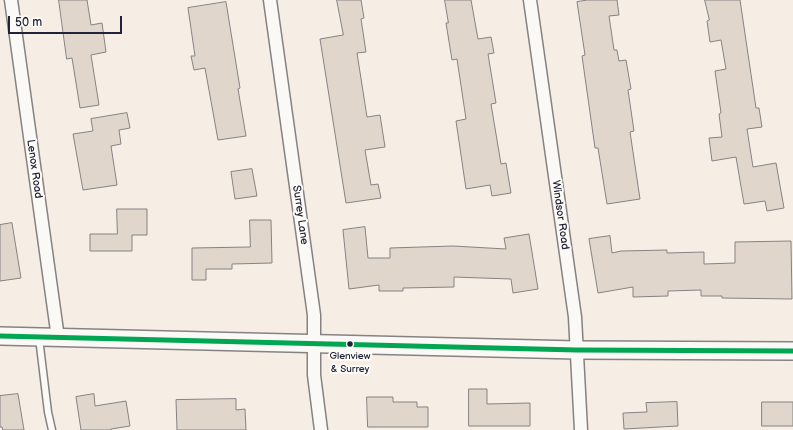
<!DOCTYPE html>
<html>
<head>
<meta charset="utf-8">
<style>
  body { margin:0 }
  #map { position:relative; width:793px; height:430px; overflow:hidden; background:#f6eee5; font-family:"Balsamiq Sans",sans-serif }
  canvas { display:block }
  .scale { position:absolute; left:8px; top:16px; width:114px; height:18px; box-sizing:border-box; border:2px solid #22223b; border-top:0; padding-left:5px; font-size:12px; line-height:14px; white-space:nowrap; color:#22223b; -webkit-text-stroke:3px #fdfcf7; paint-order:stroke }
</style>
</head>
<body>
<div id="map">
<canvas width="793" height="430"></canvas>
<div class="scale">50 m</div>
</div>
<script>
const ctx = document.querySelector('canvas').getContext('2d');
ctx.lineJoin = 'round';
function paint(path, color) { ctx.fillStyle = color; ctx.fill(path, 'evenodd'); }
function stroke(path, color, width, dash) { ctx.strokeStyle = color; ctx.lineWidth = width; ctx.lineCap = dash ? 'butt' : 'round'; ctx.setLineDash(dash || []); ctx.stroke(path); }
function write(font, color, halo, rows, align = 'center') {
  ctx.font = font + ' "Balsamiq Sans",sans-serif'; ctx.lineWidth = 4; ctx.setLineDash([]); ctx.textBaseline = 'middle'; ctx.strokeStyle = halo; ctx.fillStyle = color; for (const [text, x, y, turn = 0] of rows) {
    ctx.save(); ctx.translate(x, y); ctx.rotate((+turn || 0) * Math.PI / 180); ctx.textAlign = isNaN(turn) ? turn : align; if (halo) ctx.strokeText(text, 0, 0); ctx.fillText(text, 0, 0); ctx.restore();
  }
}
const building = new Path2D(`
  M59 0H87L91 25 102 23 106 52 91 55 99 105 80 108 72 58 67 59Z
  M337 0H361L364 18 361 19 366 52 357 53 367 117 380 115 385 147 365 150 371 185 378 184 381 198 346 203 320 39 343 35Z
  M445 0H471L478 39 491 37 494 53 488 54 496 103 491 104 501 164 506 163 511 193 492 196 490 185 466 189 456 121 466 119 457 59 452 60 446 23H448Z
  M588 0H617L619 15 609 16 614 50H617L619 61 626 60 631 89 628 90 634 131 630 132 640 199 607 204 598 148H595L582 56 585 55 577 2Z
  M705 0H740L756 108H759L762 127 747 129 753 167 776 163 784 208 767 211 765 201 744 204 736 157 712 161 709 138 722 137 719 114 721 113 715 71 726 69 721 40 710 42 707 21 709 20Z
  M226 2 240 88 238 89 246 136 218 140 205 68 194 70 191 56H195L188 8Z
  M127 113 130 128 119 130 121 144 111 146 117 185 83 190 73 134 93 131 91 119Z
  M252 169 257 196 235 199 231 172Z
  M117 209H147V235H132V251H90V234H117Z
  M250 220H271L272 263 232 264V269H206V280H192V248L250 247Z
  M12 223 21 278 0 281V225Z
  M365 227 368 258H390V248L453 246 506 249 504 238 529 234 538 289 513 293 511 279 454 277V287L403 288V291H379V285L349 289 343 230Z
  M610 236 612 253 621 251 667 250V253L704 252V264L735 263V242L791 241 792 299 722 298V296H701V290L668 291V296L633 297V287L598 293 589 239Z
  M469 389H487V404L530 403V426H469Z
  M18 394 24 430H3L2 427H0V396Z
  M94 394 95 406 126 401 130 426 111 429V430H81L76 397Z
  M367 397H393V402H417V407H428V427H368Z
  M236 399V410L245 409 246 430H177L176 400Z
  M677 402 678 426 624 429 623 413 647 412 646 403Z
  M762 402H793V426H762Z`);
paint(building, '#e1d6cc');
stroke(building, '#868283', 1);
const service = new Path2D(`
  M39 338 48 412 52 430`);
const minor = new Path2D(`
  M11 0 58 338
  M270 0 314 315V375L321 430
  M530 0 575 317 581 430`);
const secondary = new Path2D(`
  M0 336 577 350 793 351`);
stroke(service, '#868283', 9);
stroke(minor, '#868283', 15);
stroke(secondary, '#868283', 20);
stroke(service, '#faf9f6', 6);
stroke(minor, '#faf9f6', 12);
stroke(secondary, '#faf9f6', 17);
stroke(new Path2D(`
  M0 336 577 350 793 351`), '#00a651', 5);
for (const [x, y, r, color] of [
  [350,344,3.5,"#22223b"]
]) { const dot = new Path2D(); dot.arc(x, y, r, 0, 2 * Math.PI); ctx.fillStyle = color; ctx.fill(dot); stroke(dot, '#fdfcf7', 1.5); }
write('10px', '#22223b', '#fdfcf7', [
  ["Glenview",350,356],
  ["& Surrey",350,369]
]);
write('11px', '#22223b', '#fdfcf7', [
  ["Lenox Road",34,169,82],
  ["Surrey Lane",300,215,82],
  ["Windsor Road",560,215,82]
]);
</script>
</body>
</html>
